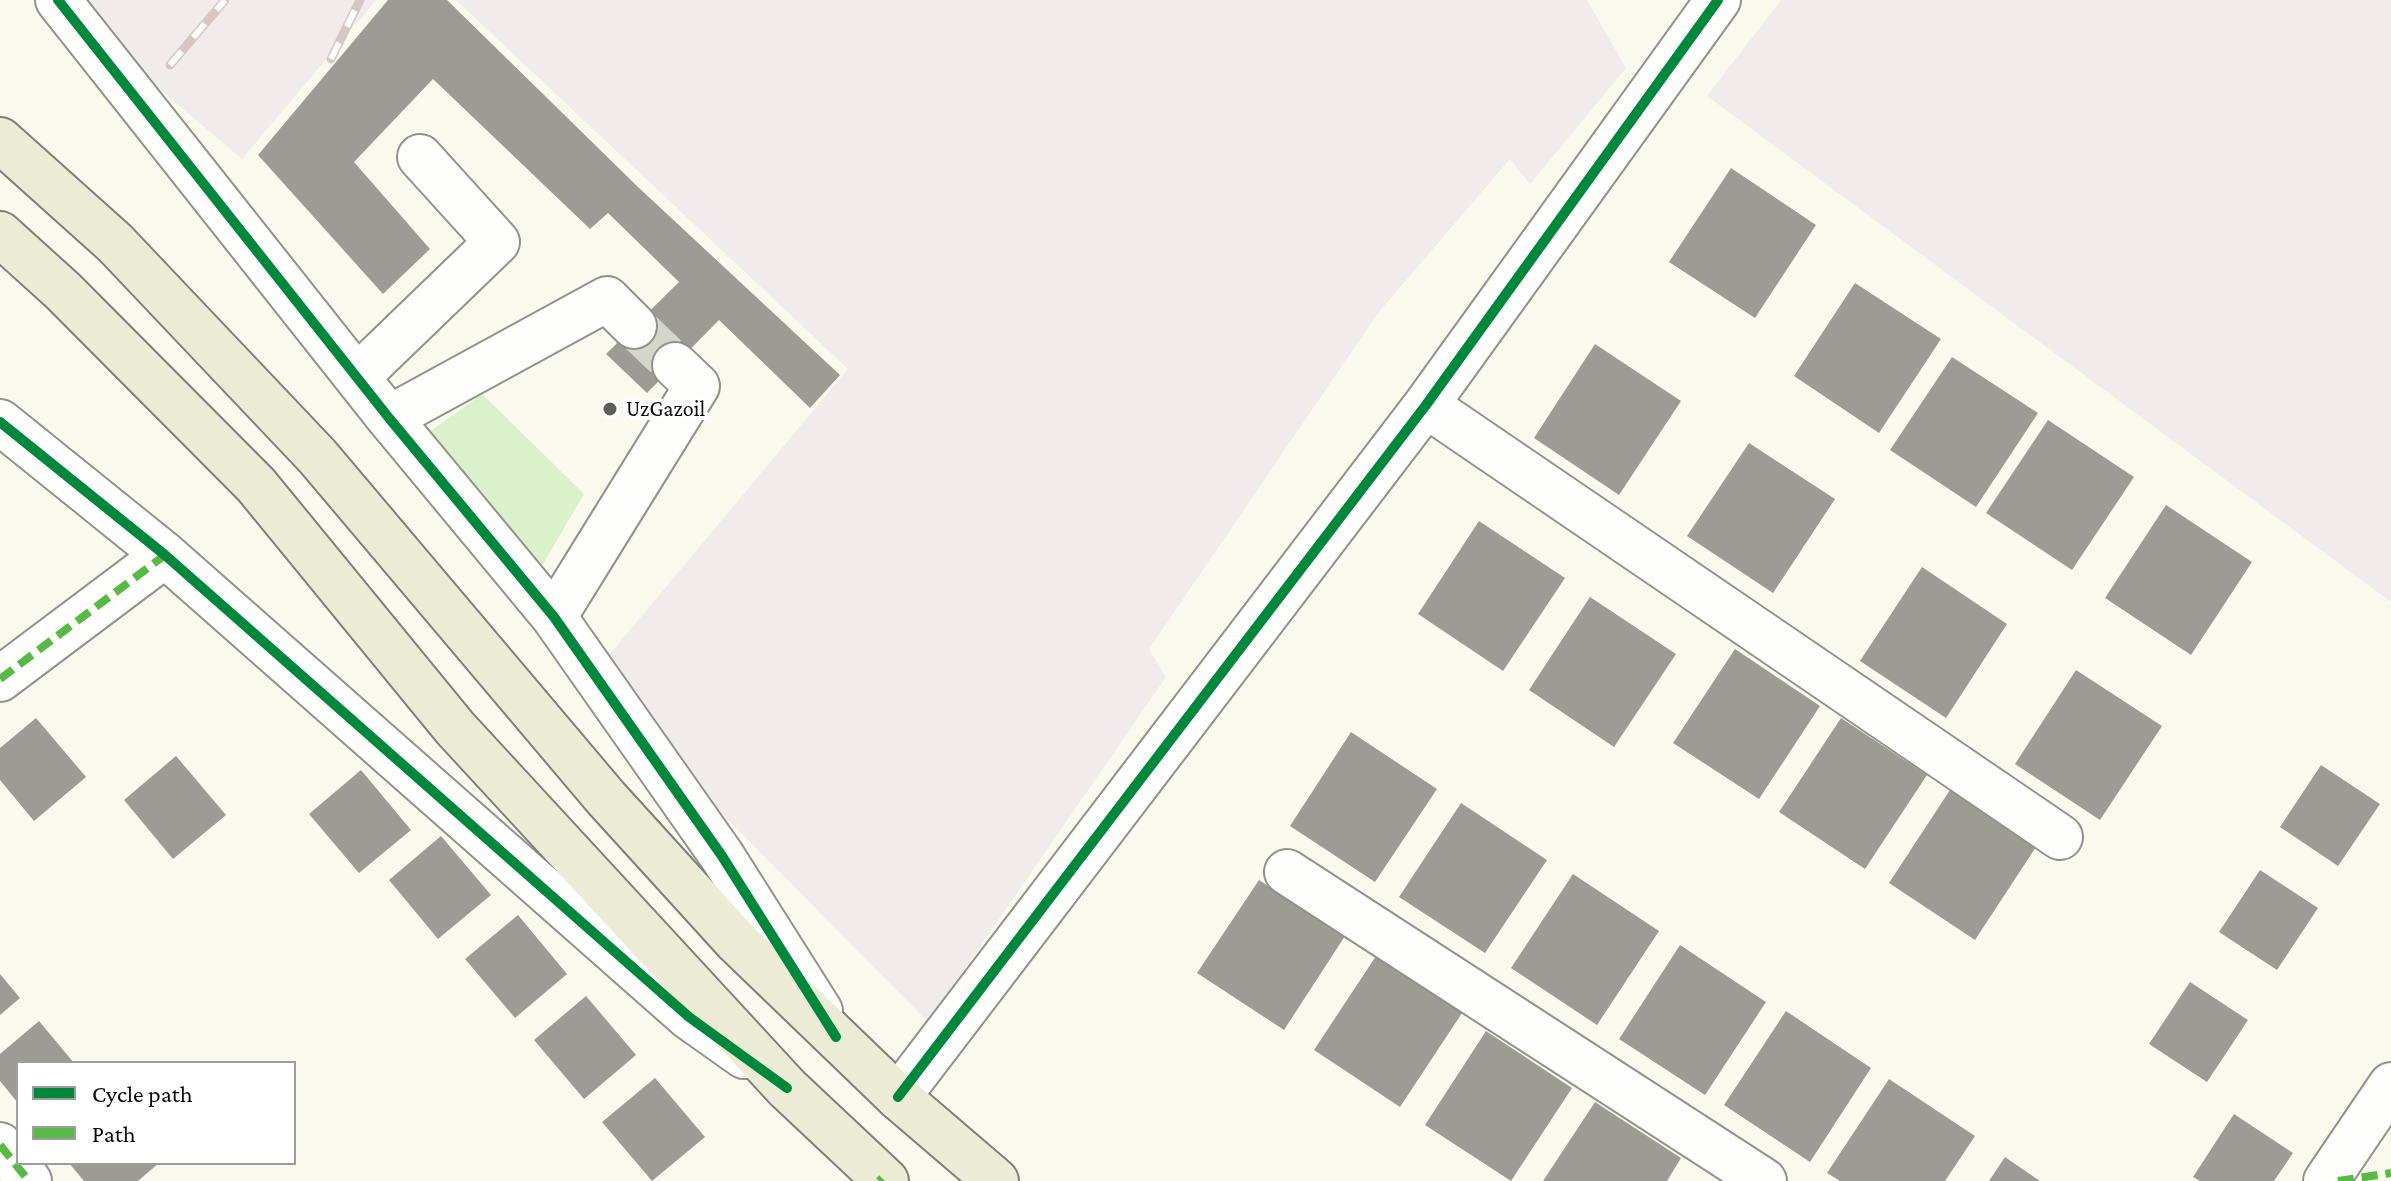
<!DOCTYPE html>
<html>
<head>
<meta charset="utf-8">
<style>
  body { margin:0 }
  #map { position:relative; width:2391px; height:1181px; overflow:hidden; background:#f9faed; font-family:"Crimson Pro",serif }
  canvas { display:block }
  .legend { position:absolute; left:16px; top:1061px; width:280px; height:104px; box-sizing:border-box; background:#fff; border:2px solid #9d9d9d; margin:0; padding:10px 14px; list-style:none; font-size:24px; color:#0a0a0a }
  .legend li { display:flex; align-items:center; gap:16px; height:40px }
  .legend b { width:40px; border:2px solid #9d9d9d }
</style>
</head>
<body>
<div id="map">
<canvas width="2391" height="1181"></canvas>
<ul class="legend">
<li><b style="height:10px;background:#00873e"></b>Cycle path</li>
<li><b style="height:10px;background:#58b947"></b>Path</li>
</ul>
</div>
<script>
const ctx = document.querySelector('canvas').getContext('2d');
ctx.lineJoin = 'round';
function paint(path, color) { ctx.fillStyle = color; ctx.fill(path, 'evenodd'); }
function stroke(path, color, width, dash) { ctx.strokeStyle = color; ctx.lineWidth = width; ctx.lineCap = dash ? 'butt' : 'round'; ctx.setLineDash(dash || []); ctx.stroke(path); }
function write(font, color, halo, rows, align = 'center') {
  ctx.font = font + ' "Crimson Pro",serif'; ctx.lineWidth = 8; ctx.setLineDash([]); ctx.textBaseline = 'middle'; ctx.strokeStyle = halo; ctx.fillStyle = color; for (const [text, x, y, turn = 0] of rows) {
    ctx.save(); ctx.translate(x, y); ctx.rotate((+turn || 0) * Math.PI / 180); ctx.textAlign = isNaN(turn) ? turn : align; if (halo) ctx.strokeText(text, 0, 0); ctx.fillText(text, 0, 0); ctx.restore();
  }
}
paint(new Path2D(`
  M54 0H376L242 159Z
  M456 0H1587L1626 68 1530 184 1510 159 1378 313 1149 649 1166 677 928 1022 589 679 848 369Z
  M1781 0H2391V602L1707 96Z`), '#f1ebeb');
paint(new Path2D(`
  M482 394 584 494 526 593 400 453Z`), '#daf1cc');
paint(new Path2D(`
  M388 0H447L638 187 840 375 810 408 719 320 647 393 606 354 679 282 608 213 590 229 433 79 354 162 430 249 383 294 258 155Z
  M1731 168 1816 225 1755 318 1669 262Z
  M1855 283 1941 339 1879 433 1794 376Z
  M1595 344 1681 401 1619 495 1534 438Z
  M1952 357 2038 413 1976 507 1890 450Z
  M2048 420 2134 477 2072 570 1986 513Z
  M1749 443 1835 499 1773 593 1687 536Z
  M2166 505 2252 562 2191 655 2105 598Z
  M1479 521 1565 578 1503 671 1418 614Z
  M1922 567 2007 624 1946 718 1860 661Z
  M1590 597 1676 654 1614 747 1529 690Z
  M1735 649 1820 706 1759 799 1673 743Z
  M2076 670 2162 726 2100 820 2015 764Z
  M36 718 86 777 34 821 0 780V748Z
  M1841 718 1927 775 1865 869 1779 812Z
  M1351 732 1437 789 1375 882 1290 826Z
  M176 756 226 815 173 859 124 800Z
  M2321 765 2380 804 2338 866 2280 827Z
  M361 770 411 830 359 873 309 814Z
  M1950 790 2036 847 1975 940 1889 883Z
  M1461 803 1547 860 1485 953 1399 897Z
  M441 836 491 895 438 939 389 880Z
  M2260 870 2318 908 2277 970 2219 932Z
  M1573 874 1659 931 1597 1025 1511 968Z
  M1259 880 1345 936 1284 1030 1197 973Z
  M518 915 567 974 515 1018 465 959Z
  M1680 945 1766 1002 1705 1095 1619 1039Z
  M1376 956 1462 1013 1400 1107 1314 1050Z
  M0 974 20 998 0 1015Z
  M2190 982 2248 1020 2207 1082 2149 1044Z
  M586 996 636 1055 584 1099 534 1040Z
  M1786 1011 1871 1068 1810 1162 1724 1105Z
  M39 1021 74 1063H18V1103L0 1081V1054Z
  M1486 1031 1572 1088 1511 1181 1425 1125Z
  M655 1078 705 1137 652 1181 602 1122Z
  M1889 1079 1975 1136 1945 1181H1840L1827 1173Z
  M1595 1102 1681 1158 1667 1181H1543Z
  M2234 1114 2293 1153 2274 1181H2200L2193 1177Z
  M2005 1157 2040 1181H1989Z
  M69 1163H159L138 1181H84Z`), '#9c9b94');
stroke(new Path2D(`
  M634 326 675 365`), '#d5d6cb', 44, [44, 22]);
const minor = new Path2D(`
  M58 0 389 418 554 617 722 856 820 1011
  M357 377 497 242 420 157
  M1426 405 2060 837
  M389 418 607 299 634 326
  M0 422 165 555 689 1017 744 1056
  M554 617 697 386 675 365
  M0 679 165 555
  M1287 872 1764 1181
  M898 1097 1426 405 1718 0
  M0 1145 29 1181
  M2326 1181 2391 1085`);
const major = new Path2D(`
  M0 140 115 243 317 456 606 798 737 942 898 1097 996 1181
  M0 234 63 291 256 485 455 728 787 1088 886 1181`);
stroke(minor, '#92928c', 48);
stroke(major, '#7f7f7a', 48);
stroke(minor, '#fefefc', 44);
stroke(major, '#ececd6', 44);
const rail = new Path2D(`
  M331 59 360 0
  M170 65 225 0`);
stroke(rail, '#d6c7c2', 9);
stroke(rail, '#fff', 6, [18]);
stroke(new Path2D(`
  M0 679 165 555
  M0 1145 29 1181
  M879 1181 882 1178
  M2338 1181 2391 1173`), '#58b947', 8, [16, 8]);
stroke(new Path2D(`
  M58 0 389 418 554 617 722 856 836 1037
  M0 422 165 555 689 1017 787 1088
  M898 1097 1426 405 1718 0`), '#00873e', 10);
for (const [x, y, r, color] of [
  [610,409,8,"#5e5e59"]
]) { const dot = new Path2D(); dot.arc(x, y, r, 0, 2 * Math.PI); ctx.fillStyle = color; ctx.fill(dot); stroke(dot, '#fff', 3); }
write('22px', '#0a0a0a', '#fff', [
  ["UzGazoil",626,409]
], 'left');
</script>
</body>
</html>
